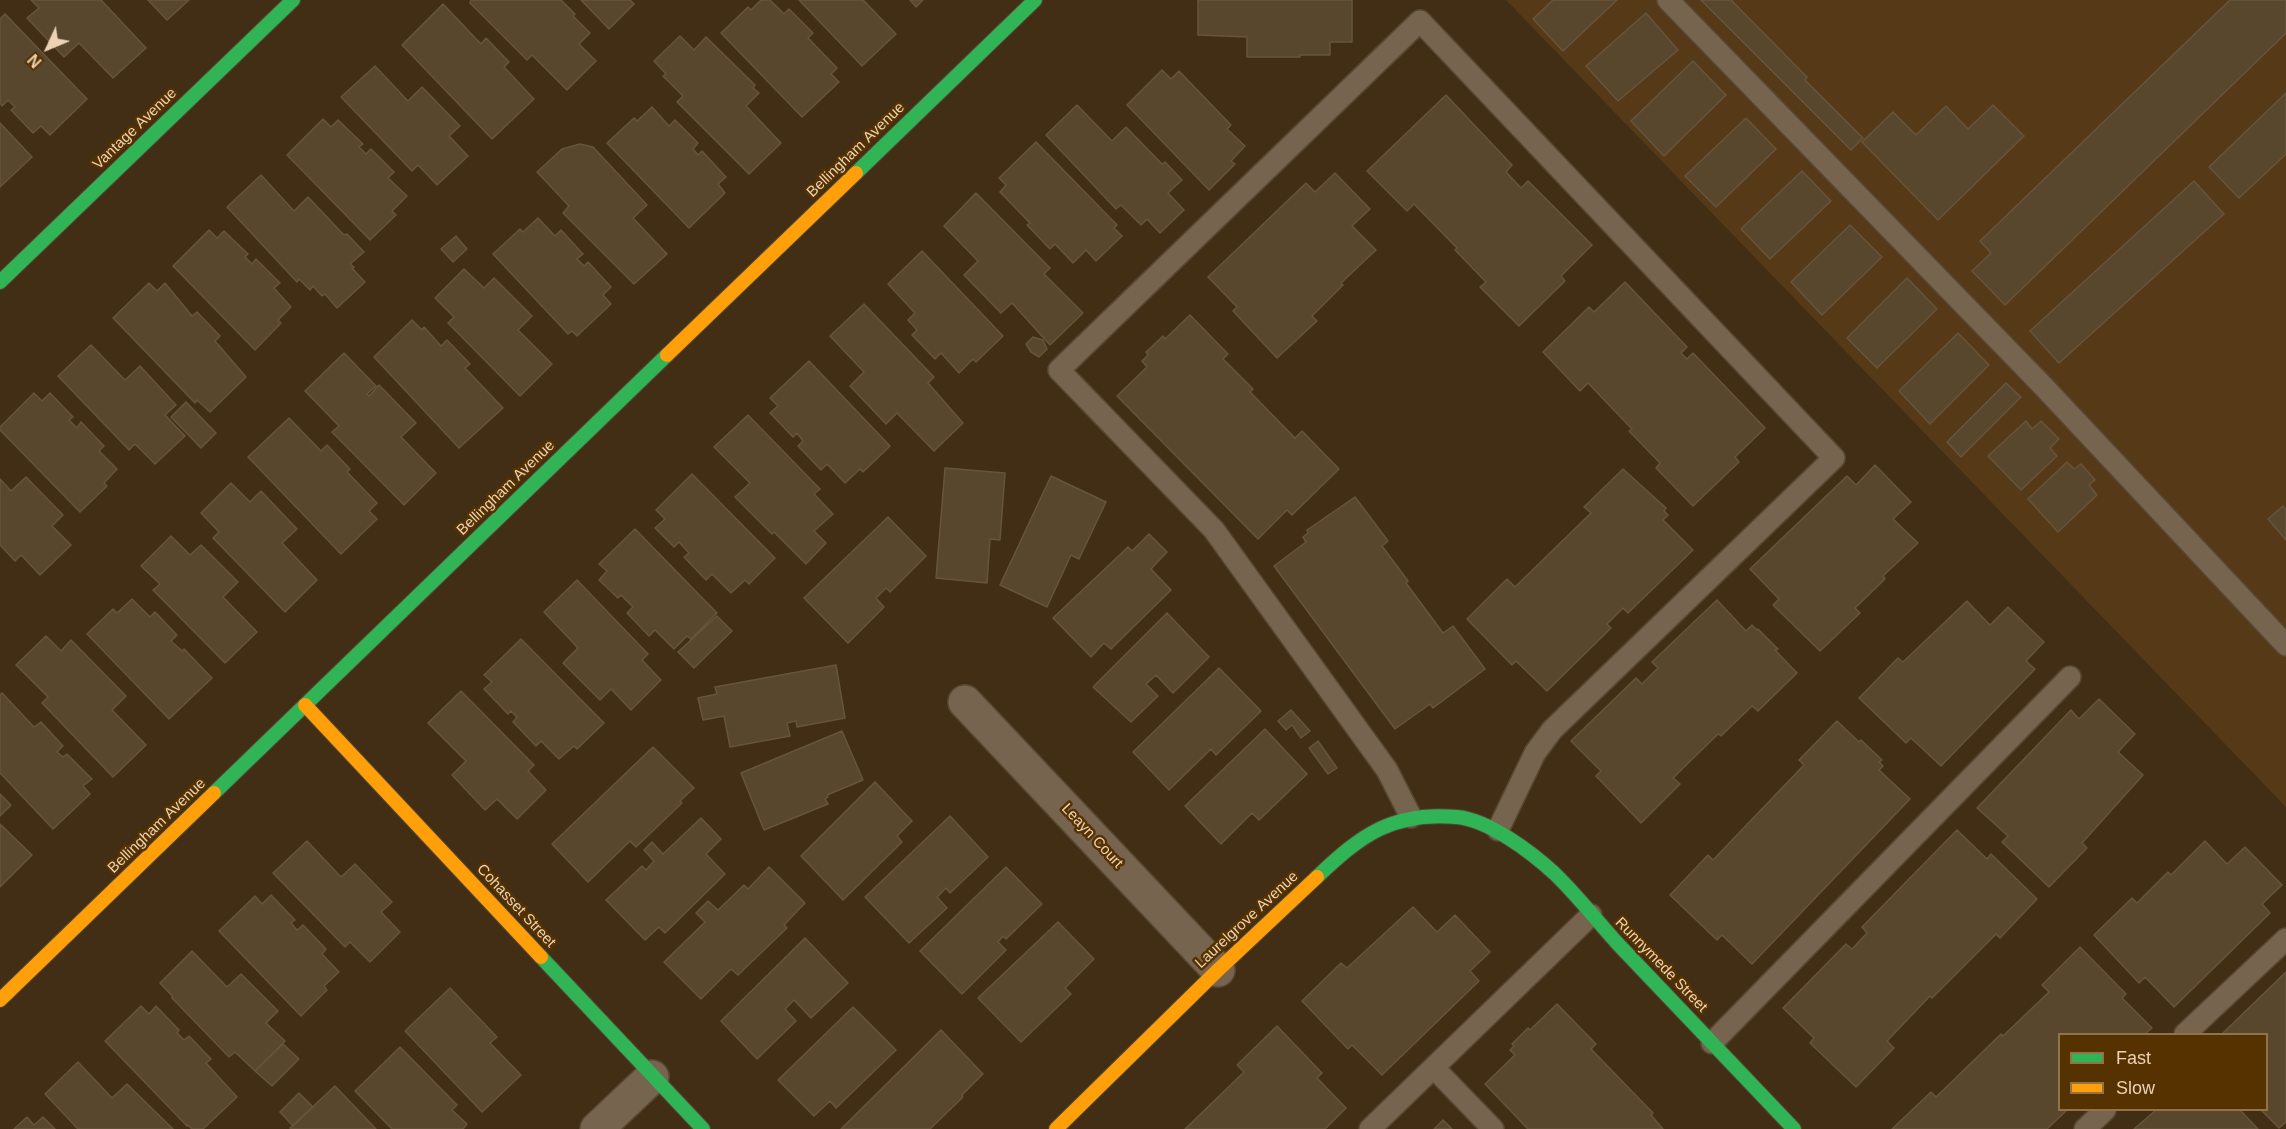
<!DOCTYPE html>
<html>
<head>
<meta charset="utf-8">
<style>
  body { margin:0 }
  #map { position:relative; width:2286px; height:1129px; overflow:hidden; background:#412e14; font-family:Arial,sans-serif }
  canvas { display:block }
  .legend { position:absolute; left:2058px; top:1033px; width:210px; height:78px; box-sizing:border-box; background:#553200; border:2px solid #927248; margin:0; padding:8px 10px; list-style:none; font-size:18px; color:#edd2b5 }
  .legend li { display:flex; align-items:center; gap:12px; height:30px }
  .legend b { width:30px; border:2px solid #927248 }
  .north { position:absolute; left:18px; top:18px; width:60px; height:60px; -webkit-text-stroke:4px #553200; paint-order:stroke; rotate:226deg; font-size:16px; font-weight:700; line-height:24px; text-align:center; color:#edd2b5 }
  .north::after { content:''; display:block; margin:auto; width:21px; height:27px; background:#edd2b5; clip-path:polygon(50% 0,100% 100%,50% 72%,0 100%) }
</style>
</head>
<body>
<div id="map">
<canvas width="2286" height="1129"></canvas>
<ul class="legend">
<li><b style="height:8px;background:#30b455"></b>Fast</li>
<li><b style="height:8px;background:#ff9f0a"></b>Slow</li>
</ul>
<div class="north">N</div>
</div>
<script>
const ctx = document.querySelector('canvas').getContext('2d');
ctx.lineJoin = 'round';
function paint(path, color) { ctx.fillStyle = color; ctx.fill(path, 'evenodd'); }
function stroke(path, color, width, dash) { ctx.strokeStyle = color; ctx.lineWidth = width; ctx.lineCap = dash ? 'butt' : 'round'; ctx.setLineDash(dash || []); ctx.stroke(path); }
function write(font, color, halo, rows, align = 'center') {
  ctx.font = font + ' Arial,sans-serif'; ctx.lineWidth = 5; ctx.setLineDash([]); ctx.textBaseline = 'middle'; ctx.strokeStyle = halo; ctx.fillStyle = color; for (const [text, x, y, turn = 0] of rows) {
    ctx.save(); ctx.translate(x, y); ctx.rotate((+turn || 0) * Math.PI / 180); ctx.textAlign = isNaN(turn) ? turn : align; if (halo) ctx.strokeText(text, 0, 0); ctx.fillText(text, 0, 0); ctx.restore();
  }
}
paint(new Path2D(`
  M1506 0H2286V807Z`), '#563a17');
const building = new Path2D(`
  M31 0H101L146 48 113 78 79 43 64 57 27 18 39 8Z
  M148 0H189L167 20Z
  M471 0H561L575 14 573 16 590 33 579 44 596 61 567 90 532 55 527 60 470 3Z
  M581 0H630L634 4 609 29Z
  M761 0H770L784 14 789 9 813 33 808 38 837 68 831 74 839 82 802 117 721 33 748 7 751 10Z
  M799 0H863L896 34 862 66Z
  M910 0H923L916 7Z
  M1198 0H1352V42H1330V55H1300V57H1247V37L1198 35Z
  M1553 0H1617L1563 51 1533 19Z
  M1701 0H1731L1807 77 1805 80 1863 138 1851 150Z
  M2230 0H2286V33L2005 305 1972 271 1991 253 1980 241Z
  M443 4 481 44 486 38 509 62 504 67 534 99 492 139 402 45Z
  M1646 13 1678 50 1618 101 1586 66Z
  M5 14 87 99 50 135 41 126 33 133 11 110 15 107 8 100 2 106 0 103V19Z
  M680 36 694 50 706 37 755 85 753 88 759 93 746 106 781 143 749 174 677 102 683 96 663 76 666 74 654 61Z
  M1693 61 1726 95 1664 156 1631 121Z
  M375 66 408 101 422 87 460 126 449 136 468 156 437 185 418 165 412 171 341 97Z
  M1162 70 1171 79 1179 71 1231 125 1227 129 1245 146 1231 161 1235 164 1209 190 1127 105Z
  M2286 93V154L2239 198 2209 167Z
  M1446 95 1512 165 1506 172 1521 188 1528 181 1592 245 1561 276 1565 281 1519 326 1480 287 1486 282 1455 250 1457 248 1414 204 1407 211 1367 171Z
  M1077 105 1112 141 1126 127 1162 164 1165 162 1182 180 1168 193 1184 210 1160 233 1147 219 1141 225 1121 205 1116 209 1046 135Z
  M1993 105 2024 136 1938 220 1862 142 1893 112 1916 135 1946 106 1968 129Z
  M652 107 669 126 675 120 698 143 693 149 698 155 702 151 726 177 718 184 725 193 689 228 607 143 634 118 637 121Z
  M1746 118 1776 149 1716 207 1685 176Z
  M323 119 331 127 338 120 363 144 359 147 366 154 371 149 394 172 388 178 407 196 392 211 396 215 370 240 287 155Z
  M0 123 32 157 0 187Z
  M1036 142 1117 225 1114 228 1122 236 1096 261 1086 250 1073 263 1055 244 1050 249 1027 225 1030 223 1000 192 1006 185 999 178Z
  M580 144 593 147 647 205 633 218 667 254 634 284 563 213 569 206 537 172 562 149Z
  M1802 171 1831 201 1770 259 1741 229Z
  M1335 173 1370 209 1352 226 1376 250 1341 283 1343 285 1312 316 1317 321 1277 358 1233 311 1237 307 1208 277 1306 183 1315 192Z
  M261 175 294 211 308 197 344 235 347 234 364 252 350 264 354 267 352 268 365 282 337 308 325 294 322 296 313 286 310 290 299 279 297 282 227 207Z
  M2194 181 2224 214 2059 363 2030 331Z
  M976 193 1050 268 1044 274 1083 313 1050 345 1012 303 1001 313 964 275 978 261 944 226Z
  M538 218 555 236 561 230 583 254 577 259 584 266 588 262 611 287 603 295 611 304 577 336 572 331 568 334 493 254 520 229 523 232Z
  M1850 225 1882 257 1822 315 1791 282Z
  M209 230 217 238 224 231 248 254 245 257 252 264 256 259 280 283 274 288 291 307 278 320 281 323 255 350 173 266Z
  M456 236 467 249 453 262 441 249Z
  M922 251 1003 336 976 362 973 359 959 373 941 353 935 359 912 335 917 330 908 320 915 313 888 284Z
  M464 269 484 288 494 278 532 316 518 330 552 364 520 396 448 323 454 317 435 298Z
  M1907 278 1937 309 1877 368 1847 338Z
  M1625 282 1687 347 1681 353 1687 359 1693 353 1765 428 1735 457 1739 462 1693 506 1656 468 1660 463 1629 431 1632 429 1588 383 1580 391 1543 352 1589 307 1594 312Z
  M149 283 157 291 165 283 192 316 197 312 220 336 215 341 246 377 210 412 197 400 195 403 113 318Z
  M864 304 934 377 928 383 963 423 934 451 897 413 886 424 850 386 864 372 830 336Z
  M1190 315 1228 354 1223 359 1253 389 1250 392 1295 438 1302 431 1339 469 1292 515 1287 510 1258 539 1117 396 1147 367 1142 361 1148 355 1146 352 1163 336 1165 339Z
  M412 320 422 330 424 327 441 346 447 340 470 364 465 368 503 408 459 448 374 357Z
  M1958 333 1989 365 1930 424 1899 391Z
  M1033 337 1043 340 1047 349 1039 357 1031 352 1026 344Z
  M91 345 125 380 140 366 176 405 165 415 185 436 155 464 135 444 129 450 58 376Z
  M344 353 376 386 367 394 369 396 379 385 416 423 401 437 436 473 404 505 332 432 339 426 305 391Z
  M809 361 890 446 863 472 860 469 845 483 827 464 821 470 798 446 803 441 797 433 793 437 770 413 778 406 770 398Z
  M2006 383 2021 397 1961 457 1947 442Z
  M34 393 42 401 50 393 73 417 69 420 77 428 81 422 104 446 99 451 117 469 104 483 107 486 80 512 0 430V427Z
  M186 402 216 433 201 448 171 417Z
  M748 415 820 489 814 494 833 514 814 531 826 543 806 564 774 532 772 534 735 497 750 483 714 447Z
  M289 418 321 451 327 445 350 469 347 472 377 503 369 511 377 519 341 554 248 457Z
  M2026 421 2032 429 2041 421 2059 439 2050 448 2057 456 2021 490 1988 456Z
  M2067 462 2074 469 2081 464 2095 480 2089 485 2097 495 2058 532 2028 499Z
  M1875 465 1911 502 1893 519 1918 543 1883 576 1885 579 1855 608 1860 613 1820 651 1773 605 1779 599 1750 569 1847 476 1856 485Z
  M945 468 1005 473 1000 540 990 539 987 583 936 578Z
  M1623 469 1666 508 1664 511 1668 515 1663 520 1693 550 1628 613 1623 608 1607 624 1611 628 1547 691 1516 661 1512 665 1467 619 1507 579 1515 587 1591 513 1584 507Z
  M692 474 775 558 749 584 745 580 731 593 712 574 706 580 684 557 689 553 679 542 674 547 655 528 665 519 656 510Z
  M1051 476 1106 502 1079 559 1071 555 1047 607 1000 585Z
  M26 477 63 515 52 526 71 545 40 575 21 555 15 561 0 545V479L11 491Z
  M231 483 250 502 261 491 297 529 282 543 317 580 285 612 213 538 219 532 201 513Z
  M1355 497 1388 541 1382 546 1408 581 1406 583 1443 633 1453 626 1485 669 1433 708 1430 704 1395 729 1274 566 1306 542 1303 537 1308 533 1307 530Z
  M2283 506 2286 510V540L2268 519Z
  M888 517 926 556 890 592 886 588 876 598 884 607 848 643 804 598Z
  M635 529 717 613 691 639 687 636 674 649 655 630 649 636 627 613 633 607 621 595 618 598 599 580 607 571 599 564Z
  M1149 534 1167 552 1151 569 1171 590 1111 649 1104 643 1091 657 1053 618 1128 547 1132 551Z
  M171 536 190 555 201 545 238 582 223 597 257 632 225 663 153 590 160 584 141 566Z
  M577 580 648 654 642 660 661 680 631 710 611 689 600 700 563 663 578 648 544 612Z
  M132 599 150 617 155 612 177 635 171 641 182 651 184 649 212 678 169 719 87 634 113 609 117 613Z
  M1717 600 1746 631 1752 625 1757 630 1758 629 1778 649 1775 650 1797 673 1758 711 1752 706 1721 736 1718 734 1673 778 1680 784 1641 823 1596 776 1601 771 1571 741 1636 678 1642 684 1658 668 1652 662Z
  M1967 601 1990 625 2008 607 2044 642 2026 661 2035 669 1941 766 1911 738 1906 743 1859 698 1898 658 1903 662Z
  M1167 613 1209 657 1173 693 1156 675 1146 684 1158 696 1131 722 1093 687Z
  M717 616 732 631 694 668 678 652Z
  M46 636 61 651 71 640 126 696 112 710 146 745 113 777 42 703 48 697 16 665Z
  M521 639 604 723 577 749 574 746 559 759 541 741 536 746 513 722 517 717 511 711 508 714 484 689 492 682 484 675Z
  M836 665 845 718 797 727 796 721 787 723 790 736 730 747 724 716 703 720 698 698 717 694 715 687Z
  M1219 668 1261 711 1216 755 1211 749 1169 790 1133 752Z
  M461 691 534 765 528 771 546 790 517 819 497 799 485 810 452 775 466 761 428 723Z
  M2 693 34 727 41 722 63 746 57 752 63 757 67 754 92 779 83 786 90 794 53 829 0 773V695Z
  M2099 699 2135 734 2118 752 2143 775 2082 843 2087 848 2049 887 2002 842 2008 836 1977 808 2071 710 2079 719Z
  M1291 710 1310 731 1301 738 1292 725 1286 730 1278 721Z
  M1837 721 1859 742 1861 740 1882 760 1879 762 1883 766 1879 770 1910 799 1752 964 1722 935 1717 940 1670 895 1708 855 1713 860 1804 765 1799 760Z
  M1265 729 1307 774 1259 820 1252 813 1221 844 1185 806Z
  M842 731 863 780 827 795 828 797 825 799 828 804 764 830 741 773Z
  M1318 741 1337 768 1328 774 1309 748Z
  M653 747 694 788 680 801 682 803 636 847 630 841 588 882 552 844Z
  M875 782 912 821 897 836 902 842 843 900 801 856Z
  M0 794 11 805 0 816Z
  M950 816 988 857 950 893 946 888 937 897 947 908 909 943 865 897Z
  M701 818 721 839 706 854 725 874 665 933 659 927 645 940 606 900 642 866 646 870 654 861 644 850 652 842 663 854Z
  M0 824 32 855 0 887Z
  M1957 830 1987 859 1991 854 2037 899 2000 938 1996 934 1932 998 1930 996 1887 1041 1894 1048 1856 1087 1810 1043 1814 1038 1783 1008 1846 944 1852 949 1867 933 1862 927Z
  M307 841 341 877 355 864 392 902 381 912 400 932 370 962 350 942 345 947 273 873Z
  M2205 841 2227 864 2245 847 2282 885 2262 904 2270 913 2174 1007 2145 977 2139 983 2094 935 2132 898 2137 903 2168 872 2171 875Z
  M769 867 805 903 784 925 787 928 738 975 731 969 701 999 664 962 705 922 696 913 708 901 718 910 744 885 748 889Z
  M1006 867 1042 904 1006 939 1003 936 998 942 1006 950 962 994 920 951Z
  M271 895 295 920 291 923 297 930 303 925 326 949 322 954 339 972 324 986 327 990 301 1016 219 931 255 896 262 904Z
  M1413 907 1437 932 1455 915 1490 952 1470 971 1479 981 1382 1075 1352 1045 1348 1049 1302 1001 1341 963 1347 968Z
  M1058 922 1094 959 1065 988 1071 994 1021 1042 978 998Z
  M805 938 848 983 811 1018 794 1000 785 1009 796 1021 757 1059 721 1021Z
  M2080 947 2126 994 2122 998 2152 1028 2145 1034H2060V1110H2067L2047 1129H1892L1931 1092 1936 1097 2001 1034 2003 1036 2049 992 2042 985Z
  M192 951 227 987 241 974 278 1011 266 1023 285 1041 255 1071 235 1052 229 1057 172 998 173 997 160 983Z
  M2286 972V1122L2279 1128 2261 1110H2266V1034H2222Z
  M450 988 497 1037 490 1043 521 1075 482 1112 405 1031Z
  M1557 1004 1596 1044 1591 1049 1653 1113 1651 1115 1663 1129H1528L1485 1084 1515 1055 1510 1050 1514 1046 1512 1044 1528 1028 1530 1030Z
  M141 1006 149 1014 156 1006 179 1030 177 1033 184 1040 189 1036 211 1059 206 1063 237 1097 203 1129H192L188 1125 187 1126 105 1041Z
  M853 1007 896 1050 836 1108 830 1101 814 1116 778 1080Z
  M1277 1026 1322 1073 1317 1078 1346 1108 1325 1129H1185L1244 1072 1237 1065Z
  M941 1030 983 1074 962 1095 963 1097 930 1129H841Z
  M283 1044 299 1059 272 1086 255 1071Z
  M400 1047 457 1105 452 1110 467 1124 463 1129H392L355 1091Z
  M78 1062 112 1098 127 1084 173 1129H78L45 1094Z
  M335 1086 376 1129H291L290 1128Z
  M299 1093 313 1107 293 1126 280 1112Z
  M2156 1110H2240L2258 1129H2134Z
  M27 1117 34 1125 43 1117 55 1129H14Z
  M1443 1120 1452 1129H1434Z`);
paint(building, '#59472d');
stroke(building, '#67543c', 1.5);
const lane = new Path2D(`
  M1668 0 2044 387 2286 645
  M1411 817 1387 770 1214 530 1059 370 1420 21 1834 458 1552 730 1535 753 1498 830
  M2185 1034 2286 939
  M1712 1043 2070 677
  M1434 1068 1493 1129
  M1370 1129 1591 915
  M2085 1129 2105 1110`);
const street = new Path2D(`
  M965 702 1218 970
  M597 1129 652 1077`);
const fast = new Path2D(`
  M856 173 1035 0
  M0 282 293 0
  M214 793 667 355
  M1317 877C1361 835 1393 811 1457 817 1489 820 1531 852 1554 873 1577 895 1597 921 1618 944 1677 1006 1735 1067 1794 1129
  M541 957 703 1129`);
const slow = new Path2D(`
  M667 355 856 173
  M305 705 541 957
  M0 1000 214 793
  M1056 1129 1218 970 1317 877`);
stroke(lane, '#564733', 24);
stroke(street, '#564733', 36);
stroke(fast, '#564733', 16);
stroke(slow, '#564733', 16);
stroke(lane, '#77644e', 21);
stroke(street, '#77644e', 33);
stroke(fast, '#30b455', 14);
stroke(slow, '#ff9f0a', 14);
write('15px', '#edd2b5', '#553200', [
  ["Vantage Avenue",135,129,-44],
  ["Bellingham Avenue",856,150,-44],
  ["Bellingham Avenue",506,488,-44],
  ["Bellingham Avenue",157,826,-44],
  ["Leayn Court",1092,836,47],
  ["Cohasset Street",516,906,47],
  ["Laurelgrove Avenue",1247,920,-43],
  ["Runnymede Street",1661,965,46]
]);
</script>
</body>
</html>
